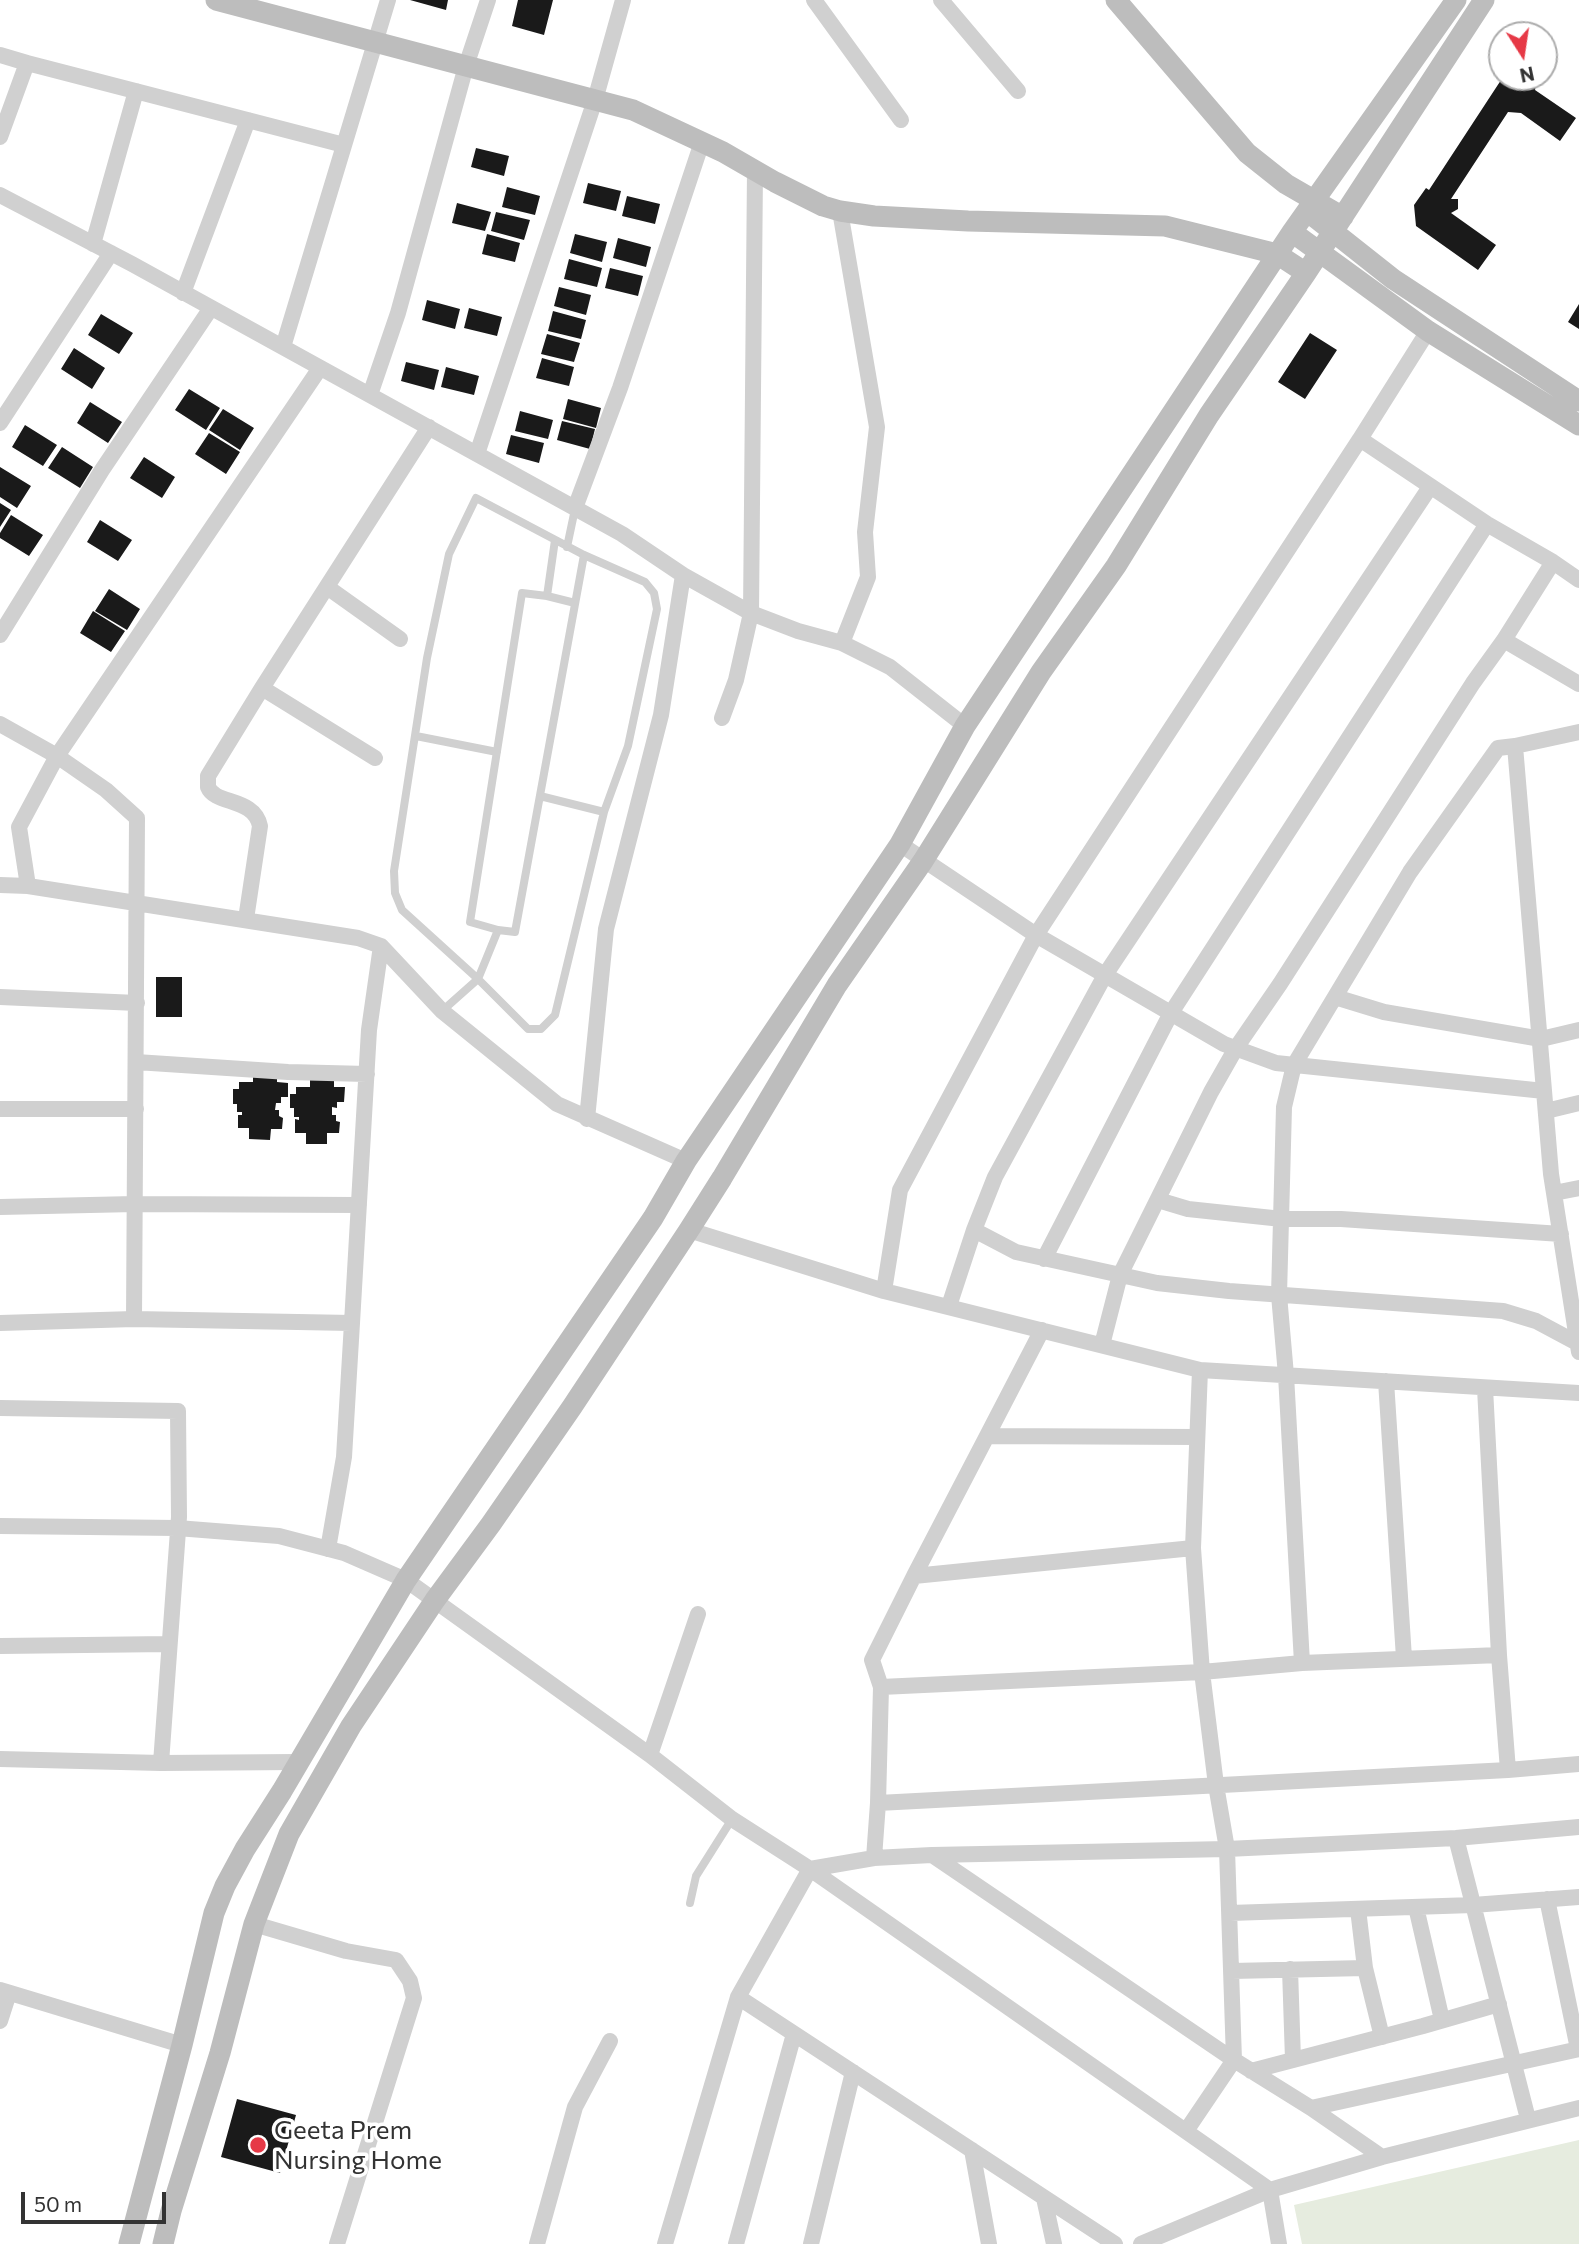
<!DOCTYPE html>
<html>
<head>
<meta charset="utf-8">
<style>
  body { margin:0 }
  #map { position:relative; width:1579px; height:2244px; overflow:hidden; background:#fff; font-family:Commissioner,sans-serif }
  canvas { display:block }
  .north { position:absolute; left:1488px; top:21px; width:70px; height:70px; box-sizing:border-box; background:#fff; border:2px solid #adadad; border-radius:50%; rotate:168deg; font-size:19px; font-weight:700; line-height:28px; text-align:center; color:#333 }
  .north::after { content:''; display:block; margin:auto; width:24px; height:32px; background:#e63946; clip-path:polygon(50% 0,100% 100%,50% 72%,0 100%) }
  .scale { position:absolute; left:21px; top:2192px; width:145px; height:32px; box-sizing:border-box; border:4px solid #333; border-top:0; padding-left:9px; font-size:21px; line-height:24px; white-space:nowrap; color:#333; -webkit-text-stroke:5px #fff; paint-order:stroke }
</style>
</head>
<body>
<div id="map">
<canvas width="1579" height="2244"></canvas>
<div class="north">N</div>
<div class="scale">50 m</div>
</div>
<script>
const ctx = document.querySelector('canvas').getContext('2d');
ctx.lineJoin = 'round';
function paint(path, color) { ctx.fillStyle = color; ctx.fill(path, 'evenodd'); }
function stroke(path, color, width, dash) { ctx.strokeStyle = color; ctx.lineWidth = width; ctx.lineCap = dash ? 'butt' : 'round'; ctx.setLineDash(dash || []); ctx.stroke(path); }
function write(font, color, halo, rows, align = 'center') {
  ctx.font = font + ' Commissioner,sans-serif'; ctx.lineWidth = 7; ctx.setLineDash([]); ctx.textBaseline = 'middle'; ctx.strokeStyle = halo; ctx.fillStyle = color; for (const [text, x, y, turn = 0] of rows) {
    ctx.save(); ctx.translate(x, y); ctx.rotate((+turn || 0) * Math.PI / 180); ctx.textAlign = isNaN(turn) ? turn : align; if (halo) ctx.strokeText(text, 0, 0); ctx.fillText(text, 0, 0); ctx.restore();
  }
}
paint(new Path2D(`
  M1579 2140V2244H1302L1294 2205Z`), '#e6ecdf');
paint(new Path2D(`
  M410 0H448L446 10Z
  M518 0H553L544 35 512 26Z
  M1503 77H1510L1519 83 1524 77 1536 85 1535 90 1576 118 1560 141 1521 113 1508 112 1451 199H1458V209L1451 213 1496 245 1478 270 1416 226 1414 205 1426 188 1429 190Z
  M476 148 509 156 504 176 471 167Z
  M588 183 621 191 616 211 583 203Z
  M507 187 540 196 535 215 502 207Z
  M627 196 660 204 655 224 622 216Z
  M457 203 491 212 485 231 452 223Z
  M496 212 530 220 524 240 491 231Z
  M487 234 520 243 515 262 482 254Z
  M575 234 607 242 602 262 570 253Z
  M618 238 651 247 646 267 613 258Z
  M569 259 602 268 597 287 564 279Z
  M610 268 643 276 638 296 605 288Z
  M559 287 591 295 586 315 554 306Z
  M427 300 460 309 455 329 422 320Z
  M1579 304V329L1568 322Z
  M469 308 502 317 497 336 464 328Z
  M553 311 586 320 581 339 548 331Z
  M101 314 133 333 119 354 88 335Z
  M1310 333 1337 350 1305 399 1278 382Z
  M547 334 580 343 574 362 541 354Z
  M74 348 105 368 92 389 61 369Z
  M542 358 574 367 569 386 536 378Z
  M406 362 439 370 434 390 401 381Z
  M446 367 479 376 474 395 441 387Z
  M189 389 220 408 206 430 175 410Z
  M568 399 601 408 596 428 563 419Z
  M90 402 122 422 108 443 77 423Z
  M223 409 254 428 240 450 209 430Z
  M520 411 553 420 548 439 515 431Z
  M562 421 595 429 590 449 557 440Z
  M25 425 57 445 43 466 12 447Z
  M209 433 240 452 226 474 195 454Z
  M511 435 544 443 539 463 506 454Z
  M62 447 93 467 80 488 48 468Z
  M144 457 175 477 162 498 130 478Z
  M0 467 31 486 17 508 0 497Z
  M0 503 11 510 0 527Z
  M11 515 43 535 29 556 0 538V533Z
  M100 520 132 540 118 561 87 542Z
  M109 589 140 609 127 630 95 611Z
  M93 611 125 631 111 652 80 633Z
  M156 977H182V1017H156Z
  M253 1074H277V1082L288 1083V1097H281V1103H276L275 1110H279V1116L283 1118 282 1129H271L270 1140 249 1139V1128H238V1115H242V1112H237V1104H233V1089H239V1082H253Z
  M310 1078 334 1079V1087H345L344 1102H337V1108L332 1107V1115H336V1121L340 1122 339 1133H327V1144H306V1133H295V1119L299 1120V1117H294V1108H290V1094H296V1087H310Z
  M237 2099 296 2115 280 2173 221 2157Z`), '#1a1a1a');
stroke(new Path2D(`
  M567 547 575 509
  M547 596 575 603
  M416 736 497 752
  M540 796 604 812
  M498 930 470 922 522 593 547 596 555 540
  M442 1011 478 979 402 910 395 893 394 871 427 658 449 554 476 498 584 555 645 582 654 593 657 609 628 746 604 812 555 1015 541 1029H528L478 979 498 930 515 932 584 555
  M690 1903 696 1876 732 1819`), '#d0d0d0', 8);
stroke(new Path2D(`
  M814 0 901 120
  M941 0 1018 91
  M0 55 27 63
  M0 137 27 63 344 145
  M0 195 132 264 622 534 683 575
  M840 211 877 427 865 532 868 577 842 643
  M93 244 136 91
  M183 293 248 120
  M283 347 388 0
  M370 395 398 313 466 66 488 0
  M0 423 111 253
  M477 454 595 100 623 0
  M575 508 620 388 702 142
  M1553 562 1579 580
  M327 587 400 639
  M0 635 102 470 211 308
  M1504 640 1579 684
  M262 688 375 758
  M722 718 736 680 751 613 755 170
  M0 724 57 756 106 790 137 818 134 1319
  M1579 732 1515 746 1551 1174 1579 1352
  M900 844 1036 935 1224 1044 1276 1063 1544 1091
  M0 885 28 886 358 938 381 946 442 1011 557 1104 686 1161
  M28 886 19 827 57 756 320 368
  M246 919 260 826C254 797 215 805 208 787 208 786 208 777 208 776L262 688 429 427
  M0 997 137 1003
  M1335 997 1384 1012 1541 1039 1579 1030
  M136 1062 288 1072 367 1074
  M0 1109H136
  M1546 1111 1579 1103
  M587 1119 606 929 661 715 683 575 751 613 798 631 842 643 890 667 965 726
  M1554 1193 1579 1188
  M1158 1200 1188 1209 1282 1219H1341L1561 1234
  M0 1207 135 1204 359 1205
  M689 1230 884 1291 1200 1370 1193 1548
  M974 1230 1016 1252 1157 1283 1229 1291 1503 1311 1536 1321 1579 1344
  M1044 1259 1171 1013 1487 524
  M884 1291 900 1190 1036 935 1360 439
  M949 1306 974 1230 995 1177 1105 975 1430 487
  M0 1323 134 1319 352 1323 369 1030 381 946
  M1102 1345 1120 1275 1211 1092 1236 1048 1280 984 1473 683 1504 640 1553 562 1487 524 1360 439 1428 331
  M1200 1370 1579 1393
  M1386 1381 1404 1658
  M1485 1388 1499 1655
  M0 1408 178 1411 179 1517 161 1763
  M987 1436 1042 1330
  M0 1526 177 1528 279 1536 344 1553 406 1580 650 1755 732 1819 810 1869 1270 2190 1279 2244
  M328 1549 344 1457 352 1323
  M914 1576 987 1436 1197 1437
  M0 1646 169 1644
  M1302 1663 1286 1375 1279 1295 1284 1107 1294 1065 1410 872 1498 748 1515 746
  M881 1687 872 1660 914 1576 1193 1548 1202 1672 1216 1785 1227 1849 1234 2060 1186 2131
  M650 1755 698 1614
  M0 1759 161 1763 297 1762
  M878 1803 881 1687 1202 1672 1302 1663 1499 1655 1508 1770
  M1456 1838 1528 2119
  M932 1855 1234 2060 1311 2108 1382 2157
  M874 1858 878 1803 1508 1770 1579 1764
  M1547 1899 1578 2049
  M1416 1907 1442 2020
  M1358 1909 1365 1968 1382 2037
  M1230 1913 1473 1905 1579 1897
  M254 1924 346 1951 396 1960 410 1981 414 1998 337 2244
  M1290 1969 1293 2060
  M1232 1971 1365 1968
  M0 1990 182 2045
  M738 1997 1115 2244
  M0 2021 9 1993
  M1251 2071 1423 2026 1499 2004
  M1311 2108 1579 2049
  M972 2150 989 2244
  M1044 2198 1054 2244
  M537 2244 575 2107 610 2041
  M665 2244 738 1997 810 1869 874 1858 932 1855 1227 1849 1456 1838 1579 1827
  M736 2244 794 2034
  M811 2244 853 2072
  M1141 2244 1270 2190 1382 2157 1579 2108`), '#d0d0d0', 16);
stroke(new Path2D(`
  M216 0 633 110 723 152 775 182 823 206 840 211 874 216 968 221 1165 226 1277 254 1306 273
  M1116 0 1247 153 1286 184 1343 217
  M1307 211 1393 279 1579 401
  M1292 232 1428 331 1579 425
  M129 2244 182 2045 214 1913 225 1886 245 1849 282 1791 406 1580 653 1218 686 1161 900 844 965 726 1292 232 1456 0
  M163 2244 171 2211 220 2053 254 1924 289 1834 351 1726 435 1600 491 1524 572 1407 689 1230 722 1178 837 985 923 861 1041 672 1116 566 1209 415 1306 273 1484 0`), '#bdbdbd', 21);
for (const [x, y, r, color] of [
  [258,2145,9,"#e63946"]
]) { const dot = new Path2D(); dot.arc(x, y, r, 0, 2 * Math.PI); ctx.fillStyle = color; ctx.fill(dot); stroke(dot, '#fff', 2.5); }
write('26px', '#333', '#fff', [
  ["Geeta Prem",274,2130],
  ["Nursing Home",274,2160]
], 'left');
</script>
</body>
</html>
